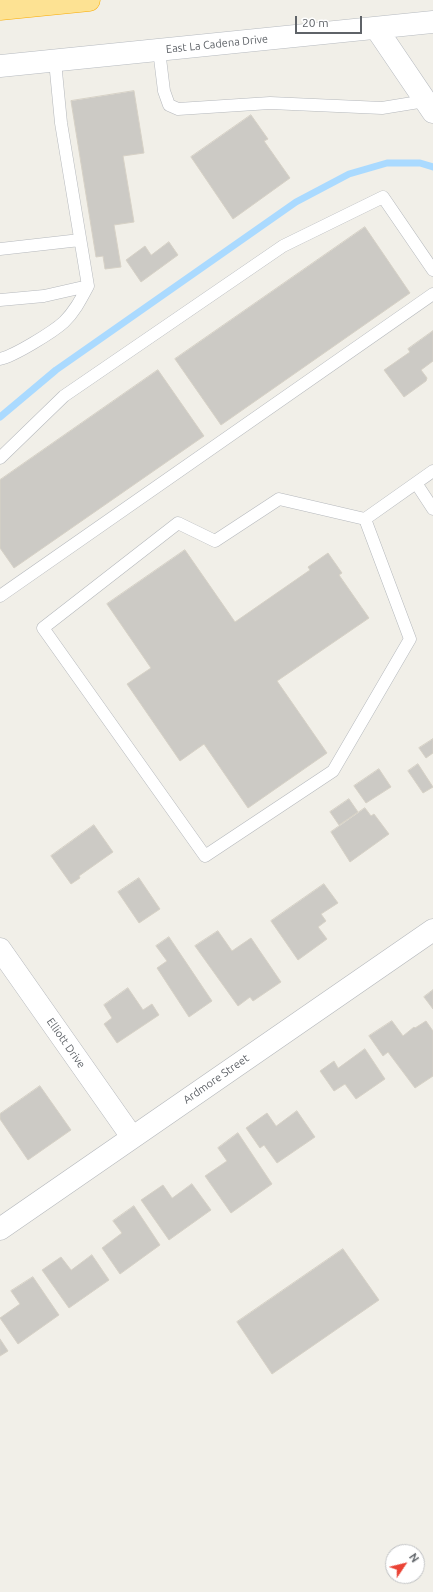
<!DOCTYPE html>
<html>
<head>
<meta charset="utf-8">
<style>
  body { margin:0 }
  #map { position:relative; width:433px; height:1592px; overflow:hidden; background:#f1efe8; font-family:Ubuntu,sans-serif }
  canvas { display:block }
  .north { position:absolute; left:385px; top:1544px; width:40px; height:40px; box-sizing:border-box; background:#fff; border:1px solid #bfc1c3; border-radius:50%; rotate:55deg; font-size:11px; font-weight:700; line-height:16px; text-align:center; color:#5f6368 }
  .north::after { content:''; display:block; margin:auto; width:14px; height:18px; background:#ea4335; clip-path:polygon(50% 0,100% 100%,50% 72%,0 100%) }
  .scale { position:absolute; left:295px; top:16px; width:67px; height:18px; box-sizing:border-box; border:2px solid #5f6368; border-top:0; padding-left:5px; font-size:12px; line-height:14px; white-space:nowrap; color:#5f6368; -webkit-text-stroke:3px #fff; paint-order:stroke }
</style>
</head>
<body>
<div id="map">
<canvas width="433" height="1592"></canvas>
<div class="north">N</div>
<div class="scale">20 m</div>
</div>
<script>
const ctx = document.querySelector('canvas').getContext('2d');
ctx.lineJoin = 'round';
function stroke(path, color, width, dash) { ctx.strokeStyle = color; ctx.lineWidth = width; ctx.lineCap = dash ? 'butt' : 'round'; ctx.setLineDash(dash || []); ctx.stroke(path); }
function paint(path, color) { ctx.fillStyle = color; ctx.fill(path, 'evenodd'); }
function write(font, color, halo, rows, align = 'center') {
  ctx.font = font + ' Ubuntu,sans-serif'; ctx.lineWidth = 3; ctx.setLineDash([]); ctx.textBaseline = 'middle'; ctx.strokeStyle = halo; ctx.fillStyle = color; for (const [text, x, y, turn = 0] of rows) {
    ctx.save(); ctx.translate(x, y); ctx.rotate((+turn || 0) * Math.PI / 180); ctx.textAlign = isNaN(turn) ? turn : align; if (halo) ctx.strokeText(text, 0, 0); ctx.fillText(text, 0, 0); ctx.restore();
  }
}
stroke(new Path2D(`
  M0 417 56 370 296 202 349 174 387 163H420L433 167`), '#aadaff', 7);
const building = new Path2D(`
  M134 91 144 153 123 156 134 222 114 225 121 267 105 269 103 256 96 257 71 101Z
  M251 115 268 139 264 141 290 178 233 219 191 157Z
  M365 227 410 293 221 425 175 359Z
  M169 242 178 255 141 282 126 260 145 246 151 255Z
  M433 331V361L421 370 427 378 426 381 404 397 384 370 410 352 408 349Z
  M158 370 204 436 14 568 0 548V480Z
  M185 550 235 622 310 570 308 567 328 553 342 573 339 575 369 618 277 681 327 753 248 808 204 744 180 761 127 684 151 668 107 604Z
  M433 739V753L426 758 419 748Z
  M418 764 433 787 423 793 408 771Z
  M379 769 391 787 366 803 354 786Z
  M349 799 358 812 339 825 330 812Z
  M365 808 371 816 374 814 389 834 350 862 331 832Z
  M94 825 113 852 79 876 80 878 71 884 51 856Z
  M139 878 160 909 139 923 118 892Z
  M324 884 338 903 321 914 326 921 318 927 327 939 298 960 271 921Z
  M218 931 232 951 251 938 281 982 253 1001 250 997 238 1006 195 946Z
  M169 937 212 1001 189 1017 157 968 167 961 156 946Z
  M128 988 143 1010 152 1004 159 1015 117 1043 104 1024 112 1018 104 1005Z
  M433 990V1009L424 997Z
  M392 1021 403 1036 414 1027 415 1028 426 1021 433 1031V1076L415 1088 388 1052 383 1056 369 1036Z
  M365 1049 385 1079 356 1099 345 1084 334 1091 320 1071 334 1061 338 1068Z
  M40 1086 71 1130 28 1160 0 1119V1114Z
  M297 1111 315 1137 277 1163 264 1145 260 1148 246 1128 267 1113 276 1126Z
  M238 1133 272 1184 231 1213 205 1176 227 1161 218 1148Z
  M192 1184 211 1210 169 1240 141 1200 163 1185 172 1198Z
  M134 1206 160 1245 120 1274 102 1248 122 1233 113 1221Z
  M343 1249 379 1300 272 1374 237 1322Z
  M92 1255 109 1280 69 1308 42 1270 61 1257 71 1270Z
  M33 1277 59 1315 18 1344 0 1318 20 1304 11 1291Z
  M0 1339 8 1351 0 1356Z`);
paint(building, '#cccac5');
stroke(building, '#d6d1c6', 1);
const lane = new Path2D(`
  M159 50 164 91 169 105 178 109 270 103 382 108 425 101
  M0 249 80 240
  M0 300 44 296 88 286
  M0 359C14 356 53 332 64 322 75 311 81 299 88 286L61 123 55 61
  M0 458 64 396 283 246 383 197 433 270
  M416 483 433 509
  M365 519 410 639 333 771 205 856 43 628 178 523 215 541 279 499 365 519 433 471
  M0 596 433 294`);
const street = new Path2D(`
  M0 949 132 1137
  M0 1229 433 930`);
const secondary = new Path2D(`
  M376 28 433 112
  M0 66 433 22`);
const highway = new Path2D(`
  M0 9 89 0`);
stroke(lane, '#b5b8bc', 13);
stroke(street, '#b5b8bc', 23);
stroke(secondary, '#b6babf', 23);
stroke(highway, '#f9ab00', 23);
stroke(lane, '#fff', 12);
stroke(street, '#fff', 22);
stroke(secondary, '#fff', 22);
stroke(highway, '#fde293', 22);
write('11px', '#5f6368', '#fff', [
  ["East La Cadena Drive",217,44,-6],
  ["Elliott Drive",66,1043,55],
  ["Ardmore Street",216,1079,-35]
]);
</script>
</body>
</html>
